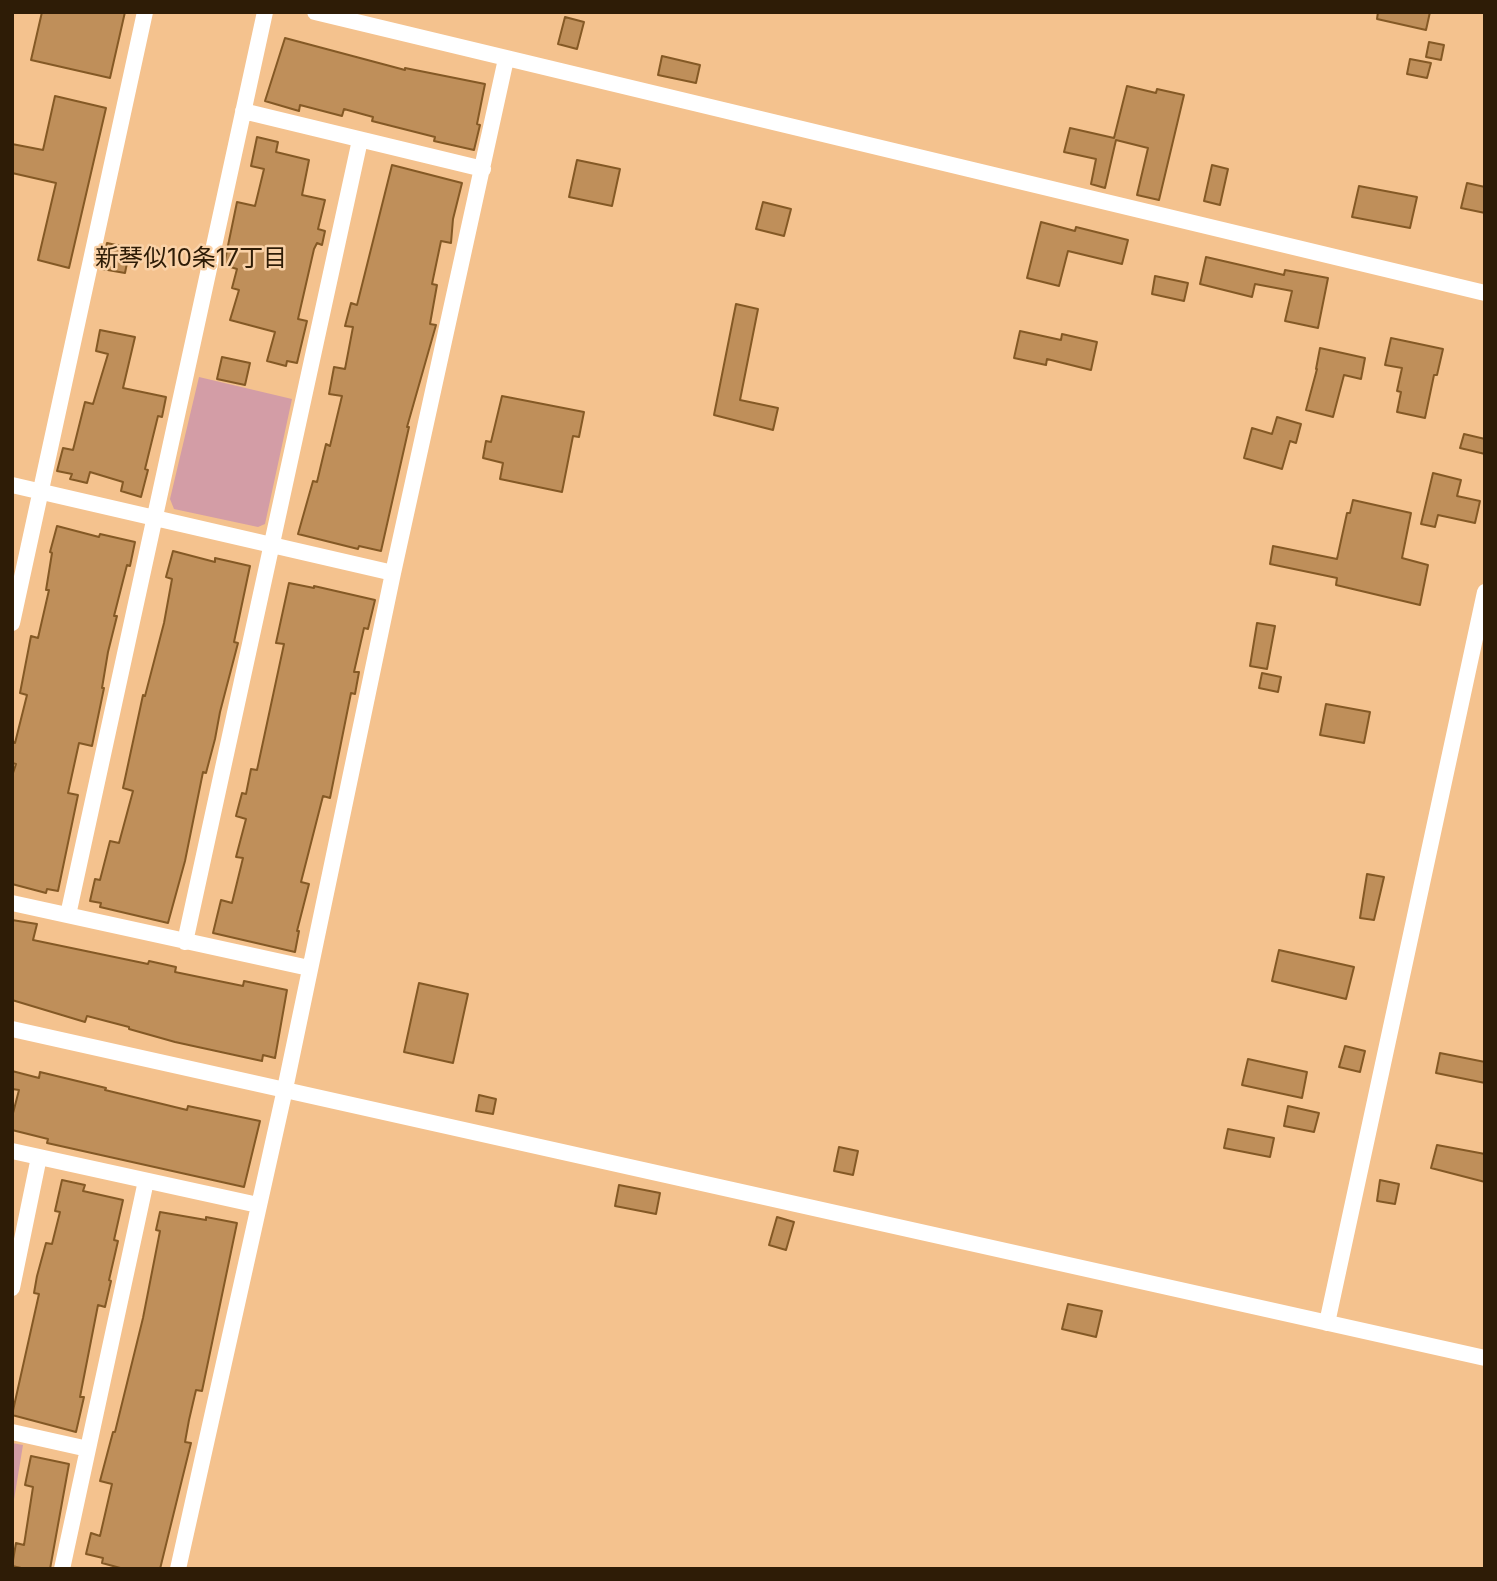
<!DOCTYPE html>
<html>
<head>
<meta charset="utf-8">
<style>
  body { margin:0 }
  #map { position:relative; width:1497px; height:1581px; overflow:hidden; background:#f4c28e; font-family:Inter,sans-serif }
  canvas { display:block }
  .frame { position:absolute; inset:0; border:14px solid #2e1c06; pointer-events:none }
</style>
</head>
<body>
<div id="map">
<canvas width="1497" height="1581"></canvas>
<div class="frame"></div>
</div>
<script>
const ctx = document.querySelector('canvas').getContext('2d');
ctx.lineJoin = 'round';
function paint(path, color) { ctx.fillStyle = color; ctx.fill(path, 'evenodd'); }
function stroke(path, color, width, dash) { ctx.strokeStyle = color; ctx.lineWidth = width; ctx.lineCap = dash ? 'butt' : 'round'; ctx.setLineDash(dash || []); ctx.stroke(path); }
function write(font, color, halo, rows, align = 'center') {
  ctx.font = font + ' Inter,"Noto Sans JP",sans-serif'; ctx.lineWidth = 5; ctx.setLineDash([]); ctx.textBaseline = 'middle'; ctx.strokeStyle = halo; ctx.fillStyle = color; for (const [text, x, y, turn = 0] of rows) {
    ctx.save(); ctx.translate(x, y); ctx.rotate((+turn || 0) * Math.PI / 180); ctx.textAlign = isNaN(turn) ? turn : align; if (halo) ctx.strokeText(text, 0, 0); ctx.fillText(text, 0, 0); ctx.restore();
  }
}
paint(new Path2D(`
  M199 377 292 399 265 524 258 527 174 509 170 499Z
  M12 1443 23 1445 12 1512Z`), '#d39da6');
const building = new Path2D(`
  M42 12H125L110 78 31 60Z
  M1378 12H1430L1426 30 1377 19Z
  M565 17 584 22 577 49 558 44Z
  M285 38 405 70V68L485 84 477 124 480 125 474 150 434 141 435 137 372 121 373 117 344 109 342 116 300 105 299 111 265 101Z
  M1429 42 1444 45 1441 60 1426 57Z
  M662 56 700 65 696 83 658 75Z
  M1410 59 1431 63 1427 78 1407 74Z
  M1127 86 1156 93 1157 89 1184 95 1159 200 1137 195 1148 148 1116 140 1105 188 1091 184 1096 159 1064 152 1070 128 1114 138Z
  M55 96 106 108 69 268 38 260 56 183 12 173V144L43 150Z
  M257 137 278 142 276 152 309 160 302 195 325 200 318 229 325 231 322 245 317 243 314 249 298 319 307 321 297 363 287 361 286 366 267 361 275 332 230 320 239 290 232 288 237 269 224 265 237 202 255 206 264 169 251 166Z
  M577 160 620 169 612 206 569 197Z
  M392 165 462 183 453 219 451 243 441 241 432 284 437 285 430 324 436 325 407 427H409L381 551 359 546 358 549 298 534 313 481 317 482 326 444 330 446 342 396 329 394 334 367 345 369 353 327 345 326 351 303 357 305Z
  M1212 165 1228 169 1220 205 1204 201Z
  M1467 183 1485 187V213L1461 208Z
  M1359 186 1417 197 1410 228 1352 217Z
  M763 202 791 209 784 236 756 229Z
  M1041 222 1075 231 1076 227 1128 240 1122 264 1068 251 1059 286 1027 278Z
  M107 243 130 248 125 273 102 269Z
  M1206 257 1284 275 1285 270 1328 278 1318 328 1285 321 1292 291 1255 284 1252 297 1200 284Z
  M1155 276 1188 283 1184 301 1152 294Z
  M736 304 758 309 740 400 778 408 773 430 714 415Z
  M100 330 135 337 123 388 166 397 162 417 158 416 145 469 148 470 141 497 121 491 123 482 90 472 87 483 70 479 72 474 57 471 63 448 73 450 85 402 93 404 108 354 96 351Z
  M1020 331 1061 340 1062 334 1097 342 1091 370 1047 359 1046 365 1014 358Z
  M1391 338 1443 349 1437 375H1434L1425 418 1397 412 1401 392 1397 391 1402 368 1385 365Z
  M1320 348 1365 358 1361 379 1344 375 1333 417 1306 410 1317 369H1316Z
  M222 357 250 363 245 385 217 379Z
  M502 396 584 412 579 437 573 436 562 492 500 479 503 463 483 458 486 441 491 442Z
  M1277 417 1301 424 1296 443 1290 441 1282 469 1244 458 1252 428 1272 434Z
  M1464 434 1485 439V454L1460 448Z
  M1433 473 1461 480 1457 496 1480 501 1475 523 1438 515 1435 527 1421 524Z
  M1353 500 1411 513 1402 558 1428 565 1420 605 1336 585 1337 578 1270 564 1273 546 1337 559 1347 513H1350Z
  M57 526 99 537 100 534 135 542 130 566 127 565 114 616H117L108 652 102 688H104L92 746 79 743 68 793 78 795 58 891 47 889 46 893 12 884V776L16 764 12 763V742L15 743 27 695 20 693 31 636 38 638 49 590H46L52 553 50 552Z
  M173 551 215 562V558L250 566 234 642 238 643 220 712 215 739 206 773 203 772 185 861 168 923 100 907 101 903 90 901 95 879 100 880 110 841 119 843 133 791 123 788 143 695 145 696 164 623 172 579 166 577Z
  M289 583 314 588V586L375 600 368 629 364 628 354 672H359L355 694 351 693 330 798 323 796 301 882 309 884 297 931H299L295 952 213 933 221 900 232 903 243 858 236 857 246 819 236 816 242 793 246 794 251 769 257 770 284 644 276 643Z
  M1257 623 1275 626 1267 669 1250 666Z
  M1262 673 1281 677 1278 692 1259 688Z
  M1326 704 1370 712 1364 743 1320 735Z
  M1367 874 1384 877 1374 920 1360 918Z
  M12 920 37 924 33 940 148 964 149 961 176 967 175 972 243 986 244 981 287 990 275 1058 263 1055 262 1061 175 1042 129 1029V1027L87 1016 85 1022 12 1000Z
  M1279 950 1354 967 1346 999 1272 981Z
  M419 983 468 994 453 1063 404 1052Z
  M1345 1046 1365 1051 1360 1072 1339 1067Z
  M1440 1053 1485 1062V1083L1436 1073Z
  M1248 1059 1307 1072 1302 1098 1242 1085Z
  M12 1071 39 1078 40 1072 106 1088 105 1090 187 1110 188 1106 260 1121 244 1187 47 1143 48 1139 12 1130V1117L19 1090 12 1089Z
  M479 1095 496 1099 493 1114 476 1111Z
  M1288 1106 1319 1113 1314 1132 1284 1126Z
  M1228 1129 1274 1138 1270 1157 1224 1148Z
  M1437 1145 1485 1154V1182L1431 1168Z
  M839 1147 858 1151 853 1175 834 1171Z
  M62 1180 85 1185 83 1191 123 1200 114 1240 118 1241 109 1280 111 1281 105 1307 98 1305 80 1397H84L76 1432 12 1415 39 1294 34 1293 37 1276 46 1243 52 1244 60 1212 55 1211Z
  M1380 1180 1399 1184 1395 1204 1377 1201Z
  M619 1185 660 1193 656 1214 615 1206Z
  M160 1212 206 1220V1217L237 1223 202 1391 196 1390 189 1420 185 1442 191 1443 160 1569H124L102 1563 103 1558 86 1554 91 1533 100 1536 112 1484 100 1481 113 1432H115L143 1318 160 1231 156 1230Z
  M777 1217 794 1222 786 1250 769 1245Z
  M1068 1304 1102 1311 1096 1337 1062 1329Z
  M31 1456 69 1464 50 1569H26L12 1566 16 1543 24 1545 33 1487 25 1485Z`);
paint(building, '#bf8f5a');
stroke(building, '#845925', 2);
stroke(new Path2D(`
  M315 12 1485 293
  M243 111 483 169
  M12 485 393 573
  M12 623 145 12
  M12 903 309 968
  M68 915 265 12
  M185 942 360 140
  M12 1029 1485 1358
  M12 1151 258 1205
  M12 1288 39 1157
  M1327 1323 1485 592
  M12 1432 88 1449
  M62 1569 146 1181
  M178 1569 285 1089 393 573 506 59`), '#fff', 16);
write('24px', '#2e1c06', '#fad2a8', [
  ["新琴似10条17丁目",191,259]
]);
</script>
</body>
</html>
